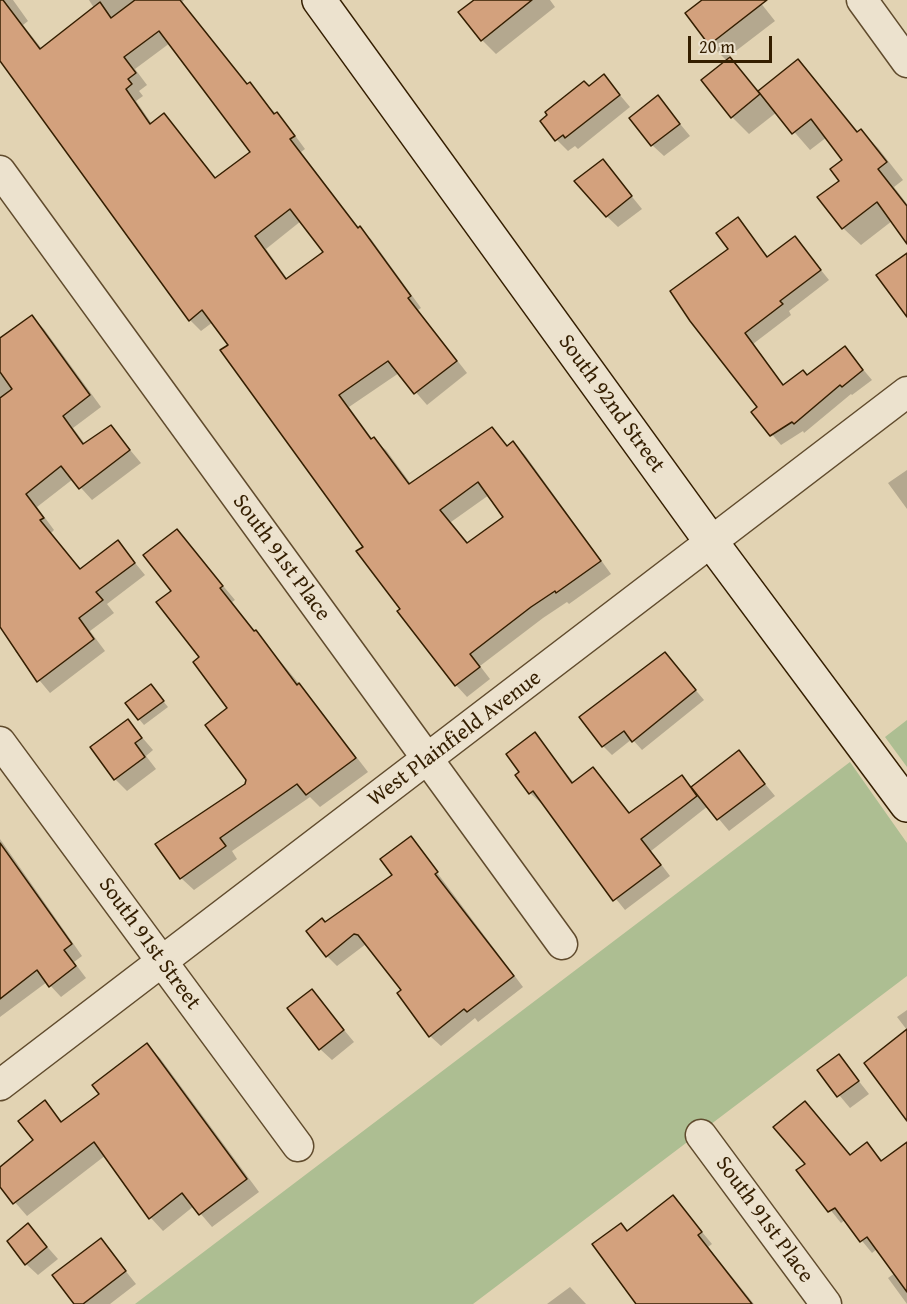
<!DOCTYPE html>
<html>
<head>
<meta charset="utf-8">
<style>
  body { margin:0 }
  #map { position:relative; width:907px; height:1304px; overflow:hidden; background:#e2d3b3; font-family:"Gentium Book Plus",serif }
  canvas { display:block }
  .scale { position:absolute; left:688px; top:36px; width:84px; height:27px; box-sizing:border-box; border:3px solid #341e00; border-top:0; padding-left:8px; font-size:18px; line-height:21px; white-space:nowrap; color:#341e00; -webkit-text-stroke:4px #ece2ce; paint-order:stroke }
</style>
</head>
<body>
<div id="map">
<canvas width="907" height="1304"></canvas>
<div class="scale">20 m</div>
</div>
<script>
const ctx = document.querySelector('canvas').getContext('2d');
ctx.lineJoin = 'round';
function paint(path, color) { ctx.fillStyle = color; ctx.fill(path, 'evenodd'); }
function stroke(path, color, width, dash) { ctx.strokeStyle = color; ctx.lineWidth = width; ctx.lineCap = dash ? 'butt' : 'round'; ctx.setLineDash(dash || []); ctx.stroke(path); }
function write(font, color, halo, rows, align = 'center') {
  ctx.font = font + ' "Gentium Book Plus",serif'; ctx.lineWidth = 4.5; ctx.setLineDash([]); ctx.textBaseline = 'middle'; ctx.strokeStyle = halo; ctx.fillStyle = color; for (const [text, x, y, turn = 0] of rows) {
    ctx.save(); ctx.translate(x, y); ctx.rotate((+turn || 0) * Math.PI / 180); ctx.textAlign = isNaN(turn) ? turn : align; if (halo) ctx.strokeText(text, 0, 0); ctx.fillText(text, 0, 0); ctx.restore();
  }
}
paint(new Path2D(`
  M907 720V767L885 737Z
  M850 762 907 843V976L473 1304H135Z`), '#adbe92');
paint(new Path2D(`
  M0 0H13L28 21 23 25 42 49 94 8 89 0H184L182 2 248 85 288 126 305 149 301 152 359 228 371 239 421 308 418 310 467 373 427 405 399 373 349 407 373 440 386 450 411 484 492 429 508 447 513 443 525 455 611 574 569 604 567 602 543 618 480 666 490 679 467 697 456 685 402 609 365 547 230 345 213 322 201 331 190 320 0 58ZM170 43 252 152 216 179 164 115 152 124 136 101 143 96 139 91 147 85 135 69ZM301 221 326 252 288 280 266 249ZM489 495 505 517 469 544 451 522Z
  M476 0H550L555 7 496 54 482 40Z
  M704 0H762L760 2 775 21 728 57 760 92 798 61 815 79 859 133 861 131 878 148 903 180 894 187 907 204V241L892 221 861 245 843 228 841 181 844 161 827 137 810 150 777 112 749 134 732 117 727 61 710 44Z
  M604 76 630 107 578 149 575 146 568 151 557 140 550 116Z
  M658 97 690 136 664 156 652 145Z
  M603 161 642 209 618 227 593 203 576 181Z
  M738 219 769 258 795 238 829 280 789 311 791 315 753 344 784 386 808 377 845 348 872 380 852 395 851 394 804 433 803 431 781 445 753 412 759 407 691 320 730 249Z
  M32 317 44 329 101 407 73 428 85 444 111 427 141 463 92 500 73 479 37 507 54 530 51 533 81 570 118 542 145 575 107 604 114 613 90 631 105 651 50 693 15 651 18 649 0 625V340Z
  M907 470V509L888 483Z
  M177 531 235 600 232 602 255 631 311 698 368 772 320 807 310 797 232 851 237 859 194 890 181 878 247 785V780L229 708 201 657 173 591Z
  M665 654 704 700 642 750 632 739 612 755 603 746Z
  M156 692 168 707 144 725 139 719Z
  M128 721 153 750 146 756 156 769 127 791 115 779Z
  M535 734 574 783 593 769 630 814 682 777 693 788 739 752 775 796 729 831 708 806 651 851 670 876 625 910 590 867 543 801 541 803 530 793 521 772Z
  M411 838 523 987 478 1022 475 1018 441 1046 430 1036 403 990 366 944 337 966 327 956 326 924 394 875Z
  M0 839 82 956 74 962 86 978 61 997 47 982 0 1017Z
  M312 991 354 1042 332 1060 320 1049Z
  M907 1010V1030L897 1017Z
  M147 1045 160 1058 259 1192 212 1227 194 1206 163 1231 151 1218 106 1155 27 1216 0 1185V1173L36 1141 45 1102 63 1123 102 1095Z
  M839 1056 869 1094 850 1108 819 1071Z
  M816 1115 851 1156 867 1144 883 1161 907 1143V1304L888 1278 895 1273 877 1249 872 1253 845 1220 841 1223 799 1171 807 1164Z
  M673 1197 712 1244 708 1247 754 1304H638L628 1232Z
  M28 1225 58 1259 38 1275 26 1264Z
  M101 1240 136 1284 110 1304H76Z
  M570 1287 586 1304H547Z`), '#0003');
const building = new Path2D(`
  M0 0H3L40 49 100 2 111 18 135 0H180L247 84 250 82 274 114 277 112 295 136 290 139 358 228 360 226 411 296 408 298 457 361 414 394 388 361 339 395 371 439 374 437 409 484 492 427 507 446 513 441 601 561 556 593 555 591 531 607 470 654 480 667 455 686 397 611 400 609 356 551 363 547 220 350 228 345 202 310 189 321 0 61ZM159 31 250 152 215 178 164 113 150 124 126 89 132 84 128 79 136 73 124 57ZM290 209 323 252 286 279 255 236ZM478 482 503 517 467 543 440 510Z
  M474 0H532L481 41 458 12Z
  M702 0H767L709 45 685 13Z
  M730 57 760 94 731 118 701 80Z
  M798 59 857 132 861 129 887 162 878 169 907 206V244L877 202 842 229 817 197 839 181 830 169 842 160 811 119 792 134 758 91Z
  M604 74 620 95 565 138 563 135 555 141 540 121 547 115 545 112 584 81 589 86Z
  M658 95 680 124 651 146 629 118Z
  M603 159 632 196 606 217 574 181Z
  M738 217 767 257 795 236 821 270 780 301 783 304 745 333 783 385 803 370 807 375 845 346 863 370 842 387 840 385 794 424 792 422 770 436 751 412 757 407 690 321 670 291 728 249 716 233Z
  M907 253V317L876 275Z
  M32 315 90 395 63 416 83 444 111 425 130 450 79 489 61 466 26 494 44 518 40 520 80 569 118 540 135 563 96 592 103 600 79 618 94 639 37 682 0 627V398L12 389 0 372V338Z
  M177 529 223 586 220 588 254 631 256 630 297 685 299 683 356 758 306 795 297 784 220 838 226 846 180 879 155 844 245 784 246 780 205 725 227 708 193 662 199 657 156 602 171 591 143 555Z
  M665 652 696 690 632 742 624 731 602 747 579 717Z
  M151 684 164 701 138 720 125 703Z
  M128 719 142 738 135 743 145 757 114 780 90 747Z
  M535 732 572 783 593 767 629 813 682 775 697 796 641 839 661 865 613 901 533 791 529 794 515 775 519 772 506 754Z
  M739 750 765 784 717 820 691 787Z
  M411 836 438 872 435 874 514 976 467 1012 464 1009 429 1037 397 993 401 990 358 935 354 934 326 957 306 931 322 918 325 922 392 875 380 859Z
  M0 843 72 944 64 950 76 966 49 987 37 970 0 999Z
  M312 989 344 1030 319 1050 287 1008Z
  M907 1029V1121L864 1063Z
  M147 1043 247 1179 199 1215 182 1193 149 1219 94 1142 13 1204 0 1187V1167L33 1140 18 1121 45 1100 61 1122 99 1094 92 1085Z
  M839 1054 859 1081 837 1097 817 1070Z
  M805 1101 850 1155 867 1142 881 1161 907 1142V1292L867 1237 860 1242 835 1208 828 1212 796 1170 805 1164 773 1127Z
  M673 1195 702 1232 698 1235 752 1304H636L592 1244 621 1223 627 1231Z
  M28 1223 47 1247 25 1265 7 1241Z
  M101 1238 126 1271 83 1304H74L52 1275Z`);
paint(building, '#d3a17d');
stroke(building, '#341e00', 1.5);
const minor = new Path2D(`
  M862 0 907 62
  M0 171 562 944
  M0 742 298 1146
  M0 1085 907 392
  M701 1135 826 1304`);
const secondary = new Path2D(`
  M319 0 712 543 907 805`);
stroke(minor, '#604b2d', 33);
stroke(secondary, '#341e00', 36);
stroke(minor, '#ece2ce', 30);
stroke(secondary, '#ece2ce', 33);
write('22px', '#341e00', '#ece2ce', [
  ["South 92nd Street",611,404,54],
  ["South 91st Place",281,558,54],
  ["West Plainfield Avenue",455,739,-37],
  ["South 91st Street",149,944,54],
  ["South 91st Place",764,1220,54]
]);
</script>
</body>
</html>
